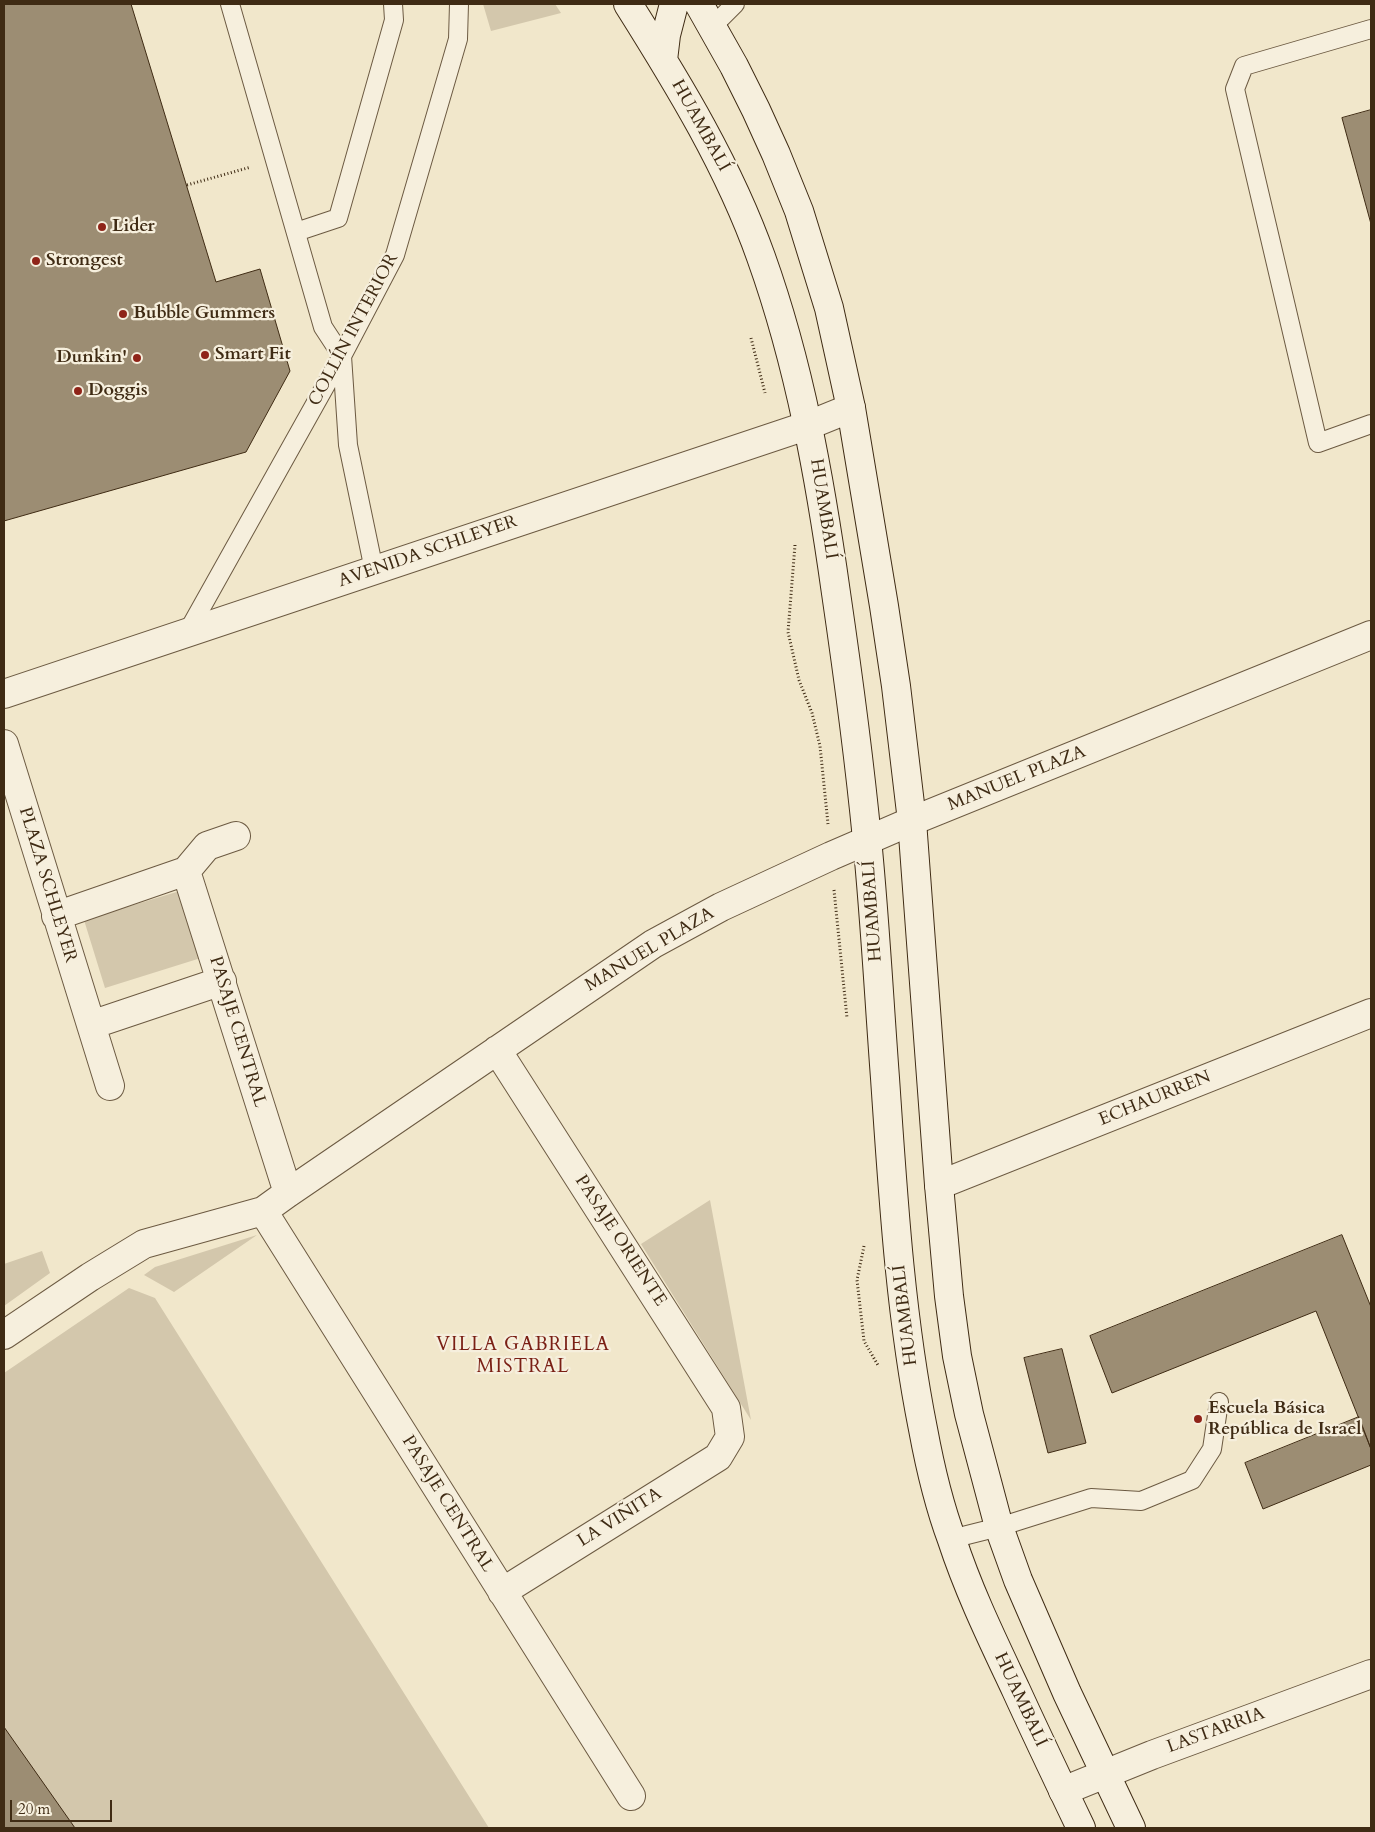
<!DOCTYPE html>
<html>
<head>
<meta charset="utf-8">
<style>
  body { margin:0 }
  #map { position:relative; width:1375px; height:1832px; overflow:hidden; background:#f1e7cb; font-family:Cardo,serif }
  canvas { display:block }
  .frame { position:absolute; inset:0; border:5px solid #3f2b14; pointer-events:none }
  .scale { position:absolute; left:10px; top:1800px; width:102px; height:22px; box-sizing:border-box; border:2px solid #3f2b14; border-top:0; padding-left:6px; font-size:15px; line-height:18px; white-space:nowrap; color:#3f2b14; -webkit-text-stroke:4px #f6efdd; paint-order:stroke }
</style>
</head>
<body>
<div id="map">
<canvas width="1375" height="1832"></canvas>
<div class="frame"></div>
<div class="scale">20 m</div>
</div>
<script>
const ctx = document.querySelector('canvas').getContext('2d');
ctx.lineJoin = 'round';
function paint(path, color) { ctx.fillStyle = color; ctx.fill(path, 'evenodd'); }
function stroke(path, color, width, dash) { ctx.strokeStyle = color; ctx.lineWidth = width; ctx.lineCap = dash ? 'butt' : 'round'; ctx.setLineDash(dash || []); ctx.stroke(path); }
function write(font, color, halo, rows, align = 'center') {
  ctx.font = font + ' Cardo,serif'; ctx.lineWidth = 4.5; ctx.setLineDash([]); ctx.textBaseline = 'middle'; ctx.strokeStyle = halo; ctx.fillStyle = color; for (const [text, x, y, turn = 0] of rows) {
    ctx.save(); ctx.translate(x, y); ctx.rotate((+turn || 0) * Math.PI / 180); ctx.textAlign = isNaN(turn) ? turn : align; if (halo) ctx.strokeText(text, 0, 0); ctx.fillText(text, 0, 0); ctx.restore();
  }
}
paint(new Path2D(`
  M483 4H555L561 13 491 31Z
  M183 890 204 957 105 988 84 920Z
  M710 1200 751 1420 641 1244Z
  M257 1235 174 1292 144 1275 155 1267Z
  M42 1251 50 1273 4 1306V1264Z
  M129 1288 155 1298 489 1828H4V1373Z`), '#d3c7ac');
const building = new Path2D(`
  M4 4H131L216 282 260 269 290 371 246 452 4 521Z
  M1371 110V224L1342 118Z
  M1342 1235 1371 1307V1449L1316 1311 1112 1393 1090 1336Z
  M1062 1349 1086 1443 1048 1453 1024 1358Z
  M1359 1417 1371 1449V1465L1263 1509 1245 1463Z
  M4 1727 75 1828H4Z`);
paint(building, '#9c8d73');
stroke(building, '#3f2b14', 1);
const lane = new Path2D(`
  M230 4 323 327 342 356 348 445 374 570
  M712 27 735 4
  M1371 29 1244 66 1235 89 1318 443 1371 424
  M296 232 338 218 394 20 393 4
  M187 633 342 356 395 255 458 39 459 4
  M951 1539 999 1527 1091 1498 1141 1501 1192 1480 1212 1449 1219 1402`);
const street = new Path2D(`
  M4 694 809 425 851 408
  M4 744 110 1086
  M186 871 288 1193
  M56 916 186 871 207 846 236 836
  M91 1025 222 981
  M497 1050 726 1408 730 1437 718 1457 502 1592
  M939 1185 1371 1013
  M263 1211 631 1796
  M4 1335 90 1277 144 1244 263 1211 288 1193 653 944 721 907 831 856 912 821 1371 635
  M1063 1791 1152 1755 1371 1674`);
const secondary = new Path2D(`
  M628 4C679 85 729 167 761 257 800 366 820 479 836 593 848 675 859 757 867 839 875 919 879 998 885 1078 893 1195 900 1314 923 1429 930 1467 939 1505 952 1540 969 1592 993 1641 1016 1690 1037 1736 1059 1782 1081 1828
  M699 4 734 66 756 110 776 154 799 211 829 308 851 408 884 606 896 686 912 821 939 1185 949 1296 957 1356 969 1414 999 1527 1018 1580 1067 1693 1131 1828
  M663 60 666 35 674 4`);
stroke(lane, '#6c5a42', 20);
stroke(street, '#6c5a42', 30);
stroke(secondary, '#3f2b14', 30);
stroke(new Path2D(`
  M187 185 251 167
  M751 338 765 393
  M795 545 788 632 799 680 812 713 820 746 828 824
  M834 890 847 1018
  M864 1246 857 1280 864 1341 879 1367`), '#3f2b14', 3, [1, 2.5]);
stroke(lane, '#f6efdd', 18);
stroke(street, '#f6efdd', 28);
stroke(secondary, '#f6efdd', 28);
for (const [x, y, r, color] of [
  [102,227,5,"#8f2418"],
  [36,261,5,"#8f2418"],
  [123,314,5,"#8f2418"],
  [205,355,5,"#8f2418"],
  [137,358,5,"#8f2418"],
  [78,391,5,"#8f2418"],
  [1198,1419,5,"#8f2418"]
]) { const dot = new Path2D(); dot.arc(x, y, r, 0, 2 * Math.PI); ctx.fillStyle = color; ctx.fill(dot); stroke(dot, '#f6efdd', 2); }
write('18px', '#3f2b14', '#f6efdd', [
  ["HUAMBALÍ",700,126,61],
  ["COLLÍN INTERIOR",354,330,-62],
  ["HUAMBALÍ",823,509,81],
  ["AVENIDA SCHLEYER",428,552,-19],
  ["MANUEL PLAZA",1017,779,-22],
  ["PLAZA SCHLEYER",47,885,73],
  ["HUAMBALÍ",873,911,-94],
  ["MANUEL PLAZA",650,950,-31],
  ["PASAJE CENTRAL",237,1032,73],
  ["ECHAURREN",1155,1099,-22],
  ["PASAJE ORIENTE",620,1241,57],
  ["HUAMBALÍ",906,1315,-97],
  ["PASAJE CENTRAL",447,1504,58],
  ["LA VIÑITA",620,1518,-32],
  ["HUAMBALÍ",1020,1700,65],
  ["LASTARRIA",1216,1731,-20]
]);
write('bold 18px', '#3f2b14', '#f6efdd', [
  ["Lider",112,227],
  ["Strongest",46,261],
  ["Bubble Gummers",133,314],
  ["Smart Fit",215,355],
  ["Dunkin'",127,358,"right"],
  ["Doggis",88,391],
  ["Escuela Básica",1208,1409],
  ["República de Israel",1208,1430]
], 'left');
ctx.letterSpacing = '1px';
write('19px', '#7a1f14', '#f6efdd', [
  ["VILLA GABRIELA",523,1346],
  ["MISTRAL",523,1368]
]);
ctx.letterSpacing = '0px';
</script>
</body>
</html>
